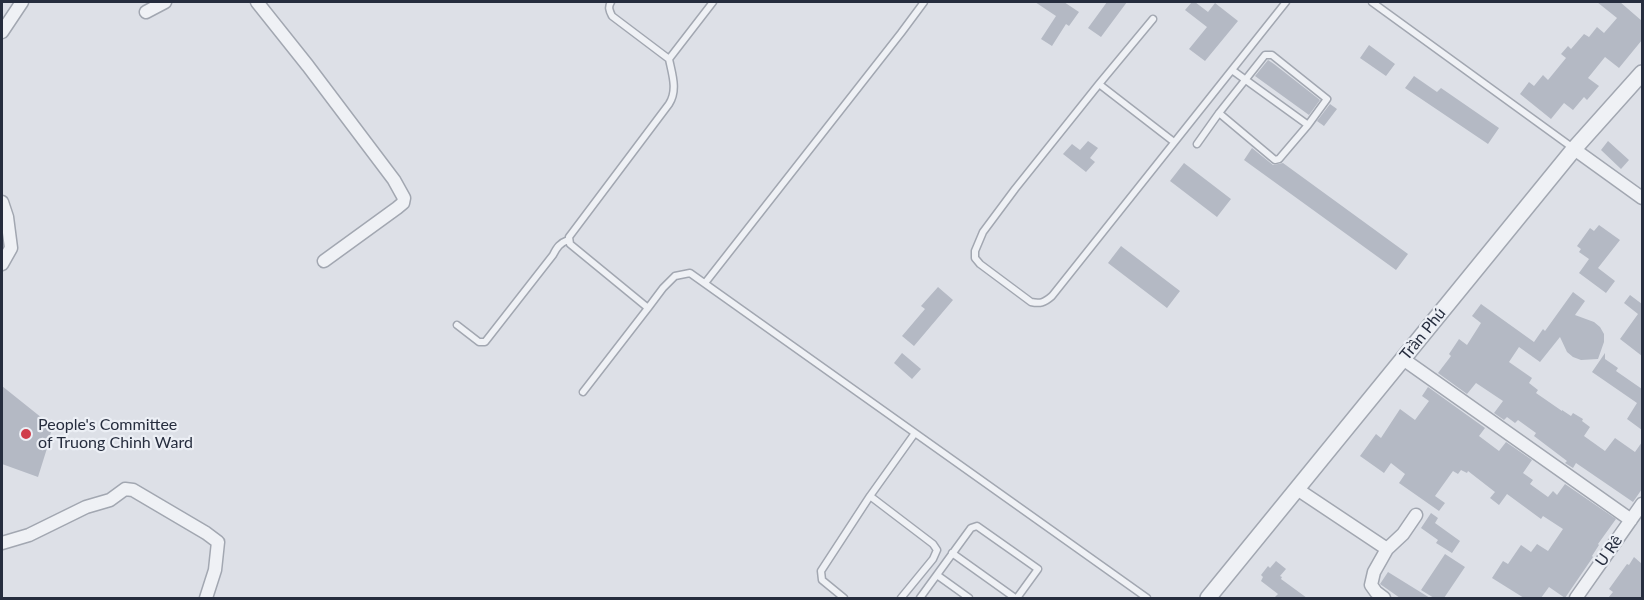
<!DOCTYPE html>
<html>
<head>
<meta charset="utf-8">
<style>
  body { margin:0 }
  #map { position:relative; width:1644px; height:600px; overflow:hidden; background:#dde0e7; font-family:Lato,sans-serif }
  canvas { display:block }
  .frame { position:absolute; inset:0; border:3px solid #262d3e; pointer-events:none }
</style>
</head>
<body>
<div id="map">
<canvas width="1644" height="600"></canvas>
<div class="frame"></div>
</div>
<script>
const ctx = document.querySelector('canvas').getContext('2d');
ctx.lineJoin = 'round';
function paint(path, color) { ctx.fillStyle = color; ctx.fill(path, 'evenodd'); }
function stroke(path, color, width, dash) { ctx.strokeStyle = color; ctx.lineWidth = width; ctx.lineCap = dash ? 'butt' : 'round'; ctx.setLineDash(dash || []); ctx.stroke(path); }
function write(font, color, halo, rows, align = 'center') {
  ctx.font = font + ' Lato,sans-serif'; ctx.lineWidth = 4.5; ctx.setLineDash([]); ctx.textBaseline = 'middle'; ctx.strokeStyle = halo; ctx.fillStyle = color; for (const [text, x, y, turn = 0] of rows) {
    ctx.save(); ctx.translate(x, y); ctx.rotate((+turn || 0) * Math.PI / 180); ctx.textAlign = isNaN(turn) ? turn : align; if (halo) ctx.strokeText(text, 0, 0); ctx.fillText(text, 0, 0); ctx.restore();
  }
}
paint(new Path2D(`
  M1035 2H1064L1079 12 1069 26 1066 24 1052 46 1041 39 1056 16Z
  M1107 2H1127L1101 37 1088 28Z
  M1192 2H1195L1208 12 1215 3 1238 21 1205 61 1189 49 1207 27 1185 10Z
  M1597 2H1620L1642 21V40L1619 68 1605 57 1588 78 1599 86 1587 100 1584 97 1573 110 1564 103 1551 119 1520 94 1529 82 1534 86 1543 75 1548 80 1566 58 1561 54 1568 46 1571 49 1584 34 1589 37 1597 27 1604 33 1617 18Z
  M1369 45 1395 64 1386 76 1360 58Z
  M1268 60 1274 64 1320 100 1309 115 1255 76Z
  M1414 76 1437 92 1441 88 1499 128 1488 144 1405 88Z
  M1330 104 1337 109 1324 126 1317 121Z
  M1088 141 1098 148 1090 158 1095 162 1086 172 1063 154 1072 144 1080 150Z
  M1608 141 1629 160 1621 169 1601 150Z
  M1252 148 1273 165 1283 163 1408 254 1396 270 1244 160Z
  M1184 163 1231 199 1217 217 1170 181Z
  M1599 225 1620 240 1598 268 1615 281 1606 293 1579 273 1589 259 1579 252 1581 249 1577 246 1590 228 1594 231Z
  M1121 246 1180 291 1167 308 1108 263Z
  M938 287 953 300 914 346 902 336 925 309 921 306Z
  M1573 292 1585 301 1575 315 1594 322 1600 327 1604 334V342L1598 359 1581 360 1573 357 1567 352 1560 337 1540 362 1519 347 1509 362 1532 378 1529 383 1538 390 1536 393 1562 411V410L1571 416 1573 413 1583 419 1582 421 1590 427 1584 436 1605 451 1615 438 1635 452 1642 442V489L1633 502 1576 463 1573 468 1565 463 1567 461 1534 436 1536 433 1518 420 1515 423 1507 417 1504 420 1494 413 1503 401 1476 383 1467 394 1438 373 1451 356 1449 354 1459 339 1467 345 1481 323 1472 316 1481 304 1534 342 1543 329 1545 331Z
  M1630 295 1642 304V356L1620 339 1638 314 1624 303Z
  M902 353 921 369 912 379 894 363Z
  M1605 353V359L1618 368 1616 371 1642 389V430L1627 419 1637 403 1592 372Z
  M2 386 52 426 49 442 38 477 2 464Z
  M1428 387 1485 428 1479 436 1499 451 1506 442 1532 460 1523 473 1533 480 1530 484 1548 497 1553 491 1557 495 1565 484 1616 519 1598 544 1599 545 1592 556 1593 557 1565 598 1549 587 1541 598H1524L1492 578 1503 561 1508 564 1521 545 1531 552 1537 544 1548 551 1563 529 1543 516 1541 519 1507 494 1499 505 1490 498 1495 492 1468 471 1467 473 1461 470 1458 474 1453 471 1435 496 1445 503 1439 511 1399 483 1405 474 1391 463 1384 473 1360 456 1376 434 1381 438 1400 409 1415 420 1429 401 1422 396Z
  M1431 513 1438 518 1435 523 1460 541 1452 553 1436 543 1438 540 1421 528Z
  M1445 554 1465 567 1444 598H1434L1421 590Z
  M1634 557 1642 564V598H1608L1613 592 1609 589 1627 564 1629 565Z
  M1276 561 1286 569 1280 576 1282 577 1281 579 1307 598H1274L1278 594 1261 581 1263 577 1261 575 1268 566 1270 568Z
  M1388 572 1430 598H1400L1380 584Z`), '#b4b9c4');
const service = new Path2D(`
  M611 2C608 7 609 10 612 16L669 59C672 74 678 90 669 104L569 237 570 244 648 308 663 288 675 276 690 273 1147 598
  M1372 2 1573 148
  M1153 19 1099 84 1015 189 983 232 975 251V258L980 264 1031 302C1040 304 1044 303 1052 296L1286 2
  M669 59 713 2
  M1099 84 1174 142
  M1219 113 1275 160 1279 159 1308 125 1232 70
  M1197 144 1219 113 1265 55H1272L1327 99 1308 125
  M705 283 901 33 924 2
  M457 325 479 342H485L553 255C557 247 560 243 568 240
  M583 392 648 308
  M870 496 933 544 937 550 933 559 901 598
  M952 553 1015 598
  M937 575 969 598
  M844 598 822 580 821 571 870 496 915 433
  M920 598 971 528 977 526 1038 569 1017 598`);
const minor = new Path2D(`
  M257 2 308 66 394 180 404 198 403 203 397 208 324 261
  M146 12 165 2
  M2 32 22 2
  M1574 149 1642 198
  M2 202 7 217 11 248 2 264
  M1403 359 1631 520
  M1297 489 1387 549 1374 572 1371 585 1376 592 1384 598
  M2 543 29 535 86 507 110 500 125 489 133 490 206 533 218 542 215 570 206 598
  M1387 549 1403 534 1416 515
  M1576 598 1642 504`);
const tertiary = new Path2D(`
  M1208 598 1574 149 1642 73`);
stroke(service, '#a2a7b1', 9);
stroke(minor, '#a2a7b1', 15);
stroke(tertiary, '#a2a7b1', 18);
stroke(service, '#eff1f5', 6);
stroke(minor, '#eff1f5', 12);
stroke(tertiary, '#eff1f5', 15);
for (const [x, y, r, color] of [
  [26,434,6,"#d03d4b"]
]) { const dot = new Path2D(); dot.arc(x, y, r, 0, 2 * Math.PI); ctx.fillStyle = color; ctx.fill(dot); stroke(dot, '#eceff5', 2); }
write('16px', '#262d3e', '#eceff5', [
  ["Trần Phú",1423,334,-51],
  ["U Rê",1609,551,-55]
]);
write('16px', '#262d3e', '#eceff5', [
  ["People's Committee",38,425],
  ["of Truong Chinh Ward",38,443]
], 'left');
</script>
</body>
</html>
